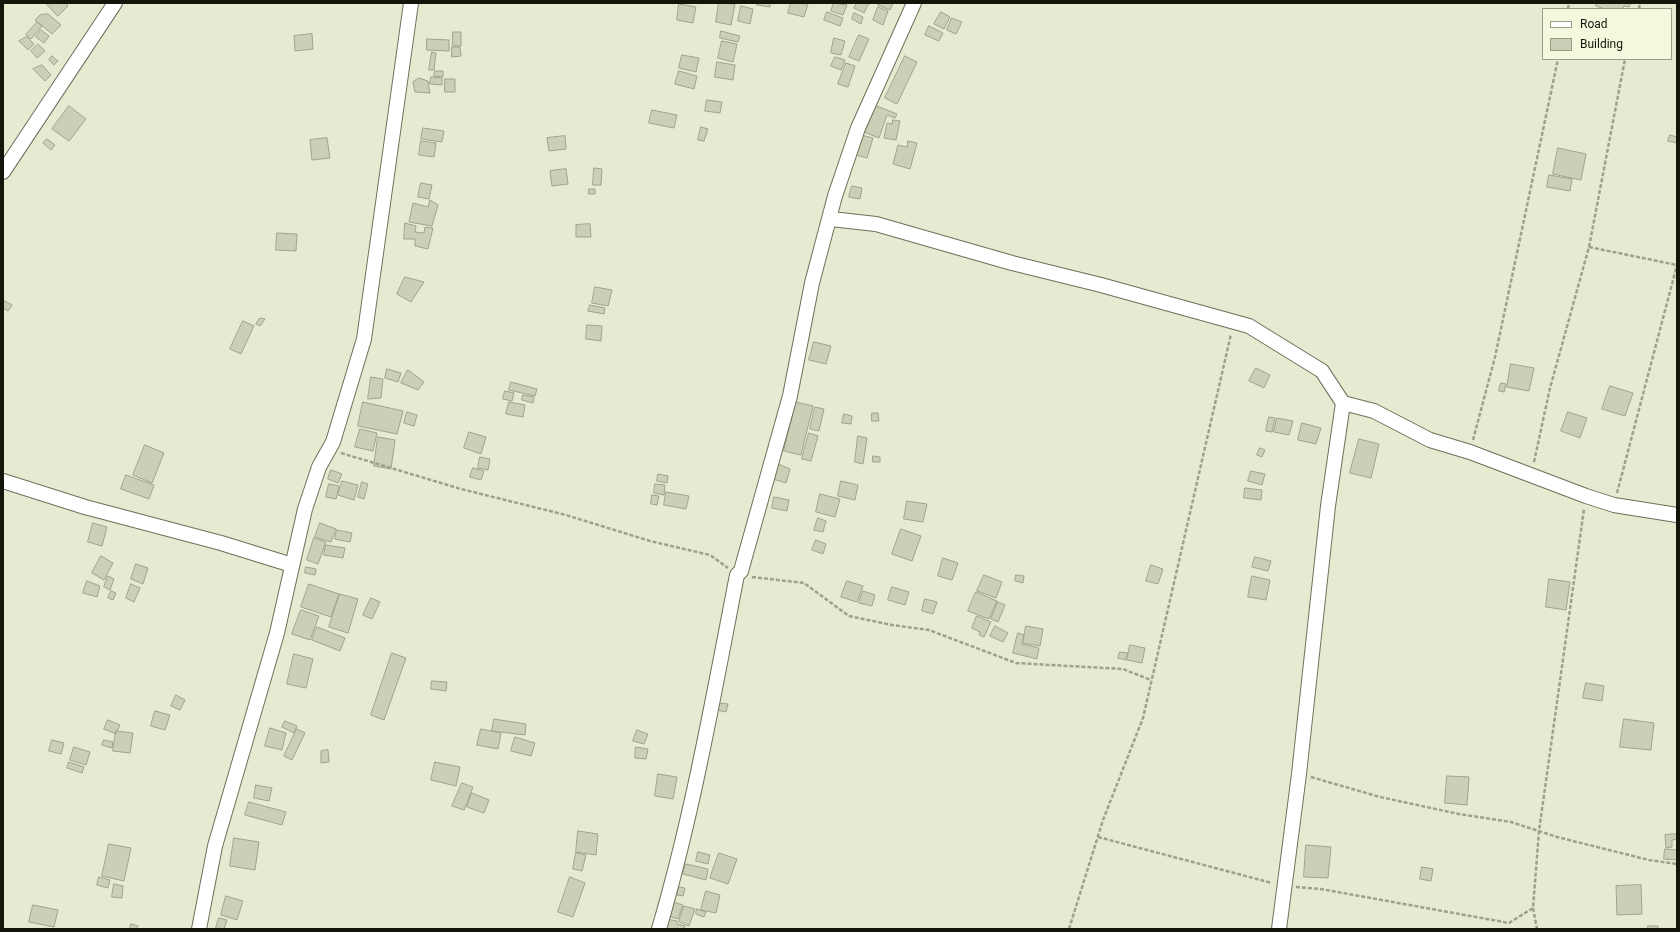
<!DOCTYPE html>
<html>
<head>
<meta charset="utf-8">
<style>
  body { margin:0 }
  #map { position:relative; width:1680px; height:932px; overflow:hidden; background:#e4ebd0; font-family:Roboto,sans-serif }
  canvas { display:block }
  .frame { position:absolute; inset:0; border:4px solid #14160c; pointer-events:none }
  .legend { position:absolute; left:1542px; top:8px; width:130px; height:52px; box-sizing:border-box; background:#f2f9dd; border:1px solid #999e89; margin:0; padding:5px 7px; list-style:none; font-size:12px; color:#14160c }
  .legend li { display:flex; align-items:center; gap:8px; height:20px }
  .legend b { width:20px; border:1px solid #999e89 }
</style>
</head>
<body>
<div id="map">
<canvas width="1680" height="932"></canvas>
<div class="frame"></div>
<ul class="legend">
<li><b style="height:5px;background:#fff"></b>Road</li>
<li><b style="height:11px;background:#cad0b6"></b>Building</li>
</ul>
</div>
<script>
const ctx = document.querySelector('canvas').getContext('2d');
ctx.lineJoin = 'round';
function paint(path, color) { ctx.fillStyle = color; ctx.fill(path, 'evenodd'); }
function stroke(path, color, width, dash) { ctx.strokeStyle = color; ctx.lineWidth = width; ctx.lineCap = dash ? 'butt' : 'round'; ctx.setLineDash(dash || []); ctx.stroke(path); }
const building = new Path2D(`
  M46 3H66L68 6 58 16Z
  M719 3 735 4 731 25 716 22Z
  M757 3H770V7L757 5Z
  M791 3 808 4 804 17 788 13Z
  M834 3 847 5 843 15 831 11Z
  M857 3H869L864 13 854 8Z
  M879 3H893L890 10 878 5Z
  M1597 3H1631L1629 7 1624 6 1623 9H1605L1596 6Z
  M679 4 696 7 693 23 677 20Z
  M741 6 753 9 750 24 738 21Z
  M878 7 888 11 883 25 873 20Z
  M827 12 843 18 840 26 824 20Z
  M941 12 950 17 944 29 934 24Z
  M854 13 863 17 861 24 852 19Z
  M48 14 61 25 52 34 35 20 40 15Z
  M952 18 962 22 956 34 947 30Z
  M37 22 42 26 31 39 26 35Z
  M929 26 943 33 939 41 925 35Z
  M41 30 49 36 44 43 36 37Z
  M721 31 740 36 738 42 720 38Z
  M453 32H461V46H453Z
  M312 34 313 49 295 51 294 36Z
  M859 35 869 39 859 61 849 57Z
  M27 37 34 44 28 50 19 41Z
  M834 38 845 41 841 55 831 53Z
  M427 39 449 40V51L427 50Z
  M722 41 737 44 733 62 718 58Z
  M38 44 45 51 37 58 31 51Z
  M452 47H460L461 56 452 57Z
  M432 52 436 53 434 70H429Z
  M682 55 699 58 696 72 679 68Z
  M52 56 58 61 54 65 49 60Z
  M905 56 917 62 897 104 885 98Z
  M835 57 845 60 841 70 831 66Z
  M717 62 735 65 733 80 715 77Z
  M846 63 855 66 848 87 838 84Z
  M42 65 51 75 45 81 33 69Z
  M435 71H443V77L434 76Z
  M679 71 697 76 694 89 675 84Z
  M431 77 442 78V85L430 84Z
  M419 78 428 81 430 93 415 92 413 82Z
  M445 79H455V92H445Z
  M707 100 722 102 720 113 705 111Z
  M874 105 897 114 895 118 887 115 879 138 864 132Z
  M69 106 86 119 69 141 52 129Z
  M652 110 677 115 674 128 649 123Z
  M893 120 900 121 896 140 884 138 887 123 892 124Z
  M701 127 708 129 704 141 698 140Z
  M423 128 444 131 442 142 421 139Z
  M861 135 873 138 867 158 856 155Z
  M1670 135 1677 137V143L1668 141Z
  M565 136 566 149 549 151 547 138Z
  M327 138 330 158 312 160 310 140Z
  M47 139 55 145 51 150 43 143Z
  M421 141 436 143 434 157 419 155Z
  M908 141 917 143 910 169 893 164 898 145 907 147Z
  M1558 148 1586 154 1581 180 1553 174Z
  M594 168 602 169 601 185H593Z
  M566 169 568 184 552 186 550 171Z
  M1549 175 1572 179 1570 191 1547 187Z
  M421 183 432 185 429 199 418 197Z
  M852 186 862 188 860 199 849 197Z
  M589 189H595V194H589Z
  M430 200 438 205 432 226 409 222 413 203 428 207Z
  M405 223 416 226 415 232 424 233 425 227 433 228 428 249 415 246V239H404Z
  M590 224 591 237H576V225Z
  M277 233 297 234 296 251 276 250Z
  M405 277 424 282 411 302 397 294Z
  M595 287 612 290 608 306 592 303Z
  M3 300 12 305 8 311 3 308Z
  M590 305 605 308 604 314 588 311Z
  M260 318 265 319 260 326 256 324Z
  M243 321 254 326 241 354 230 349Z
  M587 325 602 326 601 341 586 339Z
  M814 342 831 346 826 364 809 360Z
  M1511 364 1534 368 1529 391 1507 387Z
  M1256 368 1270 375 1264 388 1249 381Z
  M387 369 401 373 398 382 385 378Z
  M408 370 424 382 418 390 401 383Z
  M371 377 383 379 381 398 368 399Z
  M511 382 537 389 535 396 509 390Z
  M1501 383 1506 384 1504 392 1499 391Z
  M1610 386 1633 393 1625 416 1602 409Z
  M505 391 514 393 512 401 503 399Z
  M523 395 534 397 533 403 522 400Z
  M363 402 403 411 397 434 358 426Z
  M509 402 525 405 523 417 506 414Z
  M796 402 813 406 801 455 784 451Z
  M815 407 824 409 819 431 810 429Z
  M407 412 417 415 414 426 404 423Z
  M1568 412 1587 418 1580 438 1561 431Z
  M872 413H878L879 421H872Z
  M844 414 852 416 851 424 842 423Z
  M1269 417 1275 418 1272 432 1266 431Z
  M1277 418 1293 421 1289 435 1274 432Z
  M1302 423 1321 428 1316 444 1298 440Z
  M360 429 377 433 373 451 355 447Z
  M469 432 486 437 481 454 464 448Z
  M809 433 818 436 811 461 802 459Z
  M858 436 867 438 863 464 855 462Z
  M378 437 395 440 391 469 374 466Z
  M1359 439 1379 444 1371 478 1350 473Z
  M145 445 164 453 152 483 133 475Z
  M1260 448 1265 450 1262 457 1257 455Z
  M873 456 880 457V462H873Z
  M480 457 490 459 488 470 478 468Z
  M778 464 790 469 786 483 773 479Z
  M473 468 484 471 481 480 470 477Z
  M331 470 342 474 338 483 328 479Z
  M1251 471 1265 474 1262 485 1248 481Z
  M658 474 668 476 667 483 657 481Z
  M126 475 154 485 149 499 121 489Z
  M342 481 358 485 354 500 338 495Z
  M841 481 858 485 855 500 838 496Z
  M362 482 368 484 364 499 358 497Z
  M329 484 339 486 336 499 326 497Z
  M655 484 665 485 664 495 654 493Z
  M1245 488 1262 490 1261 500 1244 498Z
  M666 492 689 496 686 509 664 505Z
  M820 494 840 499 835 517 816 512Z
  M652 495 659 496 657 505 651 504Z
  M774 497 789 500 787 511 772 508Z
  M907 501 927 504 923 522 904 519Z
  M818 518 826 521 823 532 814 530Z
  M93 523 107 527 102 546 88 542Z
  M320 523 336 529 331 542 315 537Z
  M901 529 921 536 912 561 892 554Z
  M337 530 352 533 350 542 335 539Z
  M314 538 326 542 318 564 307 560Z
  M816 540 826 544 823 554 812 550Z
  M326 545 345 548 343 558 324 555Z
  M101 556 113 563 104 580 92 573Z
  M1255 557 1271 561 1268 571 1252 567Z
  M943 558 958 563 952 580 938 576Z
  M136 564 148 568 143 584 131 579Z
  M1151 565 1163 569 1158 584 1146 581Z
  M306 567 316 569 315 575 305 573Z
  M984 575 1002 582 996 598 977 591Z
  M1016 575 1024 576 1023 583 1015 581Z
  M108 576 114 579 110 590 104 587Z
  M1252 576 1270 580 1266 600 1248 597Z
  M1549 579 1570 582 1566 610 1546 607Z
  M87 581 100 586 97 597 83 593Z
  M847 581 863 586 857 602 841 597Z
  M131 584 140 588 134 602 126 598Z
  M309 584 339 594 331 617 301 607Z
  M892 587 909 592 905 605 888 600Z
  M111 591 116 593 113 600 108 598Z
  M863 591 875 595 872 606 859 603Z
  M976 592 997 601 989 619 968 611Z
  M340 594 358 599 348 633 329 627Z
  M371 598 380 602 372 619 363 615Z
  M925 599 937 602 933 614 922 611Z
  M998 602 1005 605 998 622 991 619Z
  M301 610 319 616 310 640 292 634Z
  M977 616 991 622 984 637 979 635 980 632 972 628Z
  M995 626 1008 633 1003 642 990 636Z
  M1026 626 1043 629 1040 646 1023 643Z
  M317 627 345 638 340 651 312 640Z
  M1018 633 1024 635 1022 644 1039 648 1037 659 1013 653Z
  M1130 645 1145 648 1142 663 1127 660Z
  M1120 652 1128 653 1126 660 1118 658Z
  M392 653 406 658 384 720 371 715Z
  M294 654 313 659 306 688 287 684Z
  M432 681 447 682 446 691 431 689Z
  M1586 683 1604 686 1602 701 1583 698Z
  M176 695 185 700 180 710 171 706Z
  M719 703 728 704 726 712 717 710Z
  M155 711 170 715 165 730 151 726Z
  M494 719 526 724 525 735 492 731Z
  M1624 719 1654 723 1651 750 1620 747Z
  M108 720 120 725 116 734 104 729Z
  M285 721 297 726 294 733 282 727Z
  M270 728 286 733 282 750 265 746Z
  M297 729 305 733 292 760 284 756Z
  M481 729 501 733 498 749 477 745Z
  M637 730 648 734 644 744 633 741Z
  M116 731 133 733 130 753 113 751Z
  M515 737 535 743 531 756 511 751Z
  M52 740 64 743 61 754 49 751Z
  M104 740 113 742 112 748 102 745Z
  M74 747 90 752 86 765 70 760Z
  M636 747 648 749 646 759 635 758Z
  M328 750 329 762 321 763V751Z
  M69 762 84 767 82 773 67 768Z
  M435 762 460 767 456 786 431 780Z
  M658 774 677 777 673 799 655 796Z
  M1447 776 1469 777 1467 805 1445 803Z
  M462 783 473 787 464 810 452 806Z
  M256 785 272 788 269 801 254 798Z
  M472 793 489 800 484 813 467 807Z
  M249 802 286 812 282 825 245 815Z
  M578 831 598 834 596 855 576 852Z
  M1677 834V839L1672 840V847L1666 848 1665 835Z
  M234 838 259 842 255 870 230 866Z
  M109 844 131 848 124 881 102 876Z
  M1306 845 1331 847 1328 878 1304 877Z
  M1665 849 1677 850V860L1664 859Z
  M698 852 710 855 708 864 696 861Z
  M576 853 586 855 582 871 573 869Z
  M719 853 737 859 728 884 710 878Z
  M686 864 708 869 706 880 683 874Z
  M1422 867 1433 869 1431 881 1420 879Z
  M99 877 110 880 108 888 97 885Z
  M570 877 585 883 573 917 558 912Z
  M114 884 123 886 122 898 112 897Z
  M1641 885 1642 914 1617 915 1616 886Z
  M679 887 685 888 683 896 677 895Z
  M706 891 720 895 716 913 701 910Z
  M226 896 243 901 237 920 221 915Z
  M673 902 683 905 678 919 668 916Z
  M33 905 58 910 54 927 29 922Z
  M684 906 695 909 689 926 679 922Z
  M697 909 706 912 704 917 696 914Z
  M219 918 227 920 224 929 216 928Z
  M666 919 677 921V924L685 926 684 929H664Z
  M131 924 138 926 137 929H130Z
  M1648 926H1658V929H1648Z`);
paint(building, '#cad0b6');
stroke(building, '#9ea48b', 1);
const minor = new Path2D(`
  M3 172 115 3
  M831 219 876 224 1012 263 1101 285 1249 326 1322 371 1343 403 1374 411 1430 440 1470 452 1586 496 1614 505 1677 515
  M3 481 85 507 221 543 292 565
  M199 929 215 846 277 633 305 509 319 467 333 442 364 339 411 3
  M659 929C693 813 714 693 737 575L741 571 790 396 812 283 835 196 858 128 914 3
  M1279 929 1299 774 1328 506 1343 403`);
stroke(minor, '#6c715a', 16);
stroke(new Path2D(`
  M1568 9 1569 3
  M1639 9 1640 3
  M1589 247 1677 265
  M1473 440 1495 357 1558 59
  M341 453 461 489 566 515 650 541 710 555 728 568
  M1534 462 1550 388 1589 247 1625 59
  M1617 493 1677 265
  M752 577 804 583 849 616 892 625 929 630 1016 663 1123 669 1151 680
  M1311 777 1380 797 1459 814 1511 822 1557 837 1649 860 1677 864
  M1098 837 1272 883
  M1296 887 1321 889 1509 923 1533 908 1539 831 1584 509
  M1533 908 1537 929
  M1069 929 1103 820 1143 718 1231 334`), '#9ca18c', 2.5, [4, 2]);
stroke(minor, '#fff', 14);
</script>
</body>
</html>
